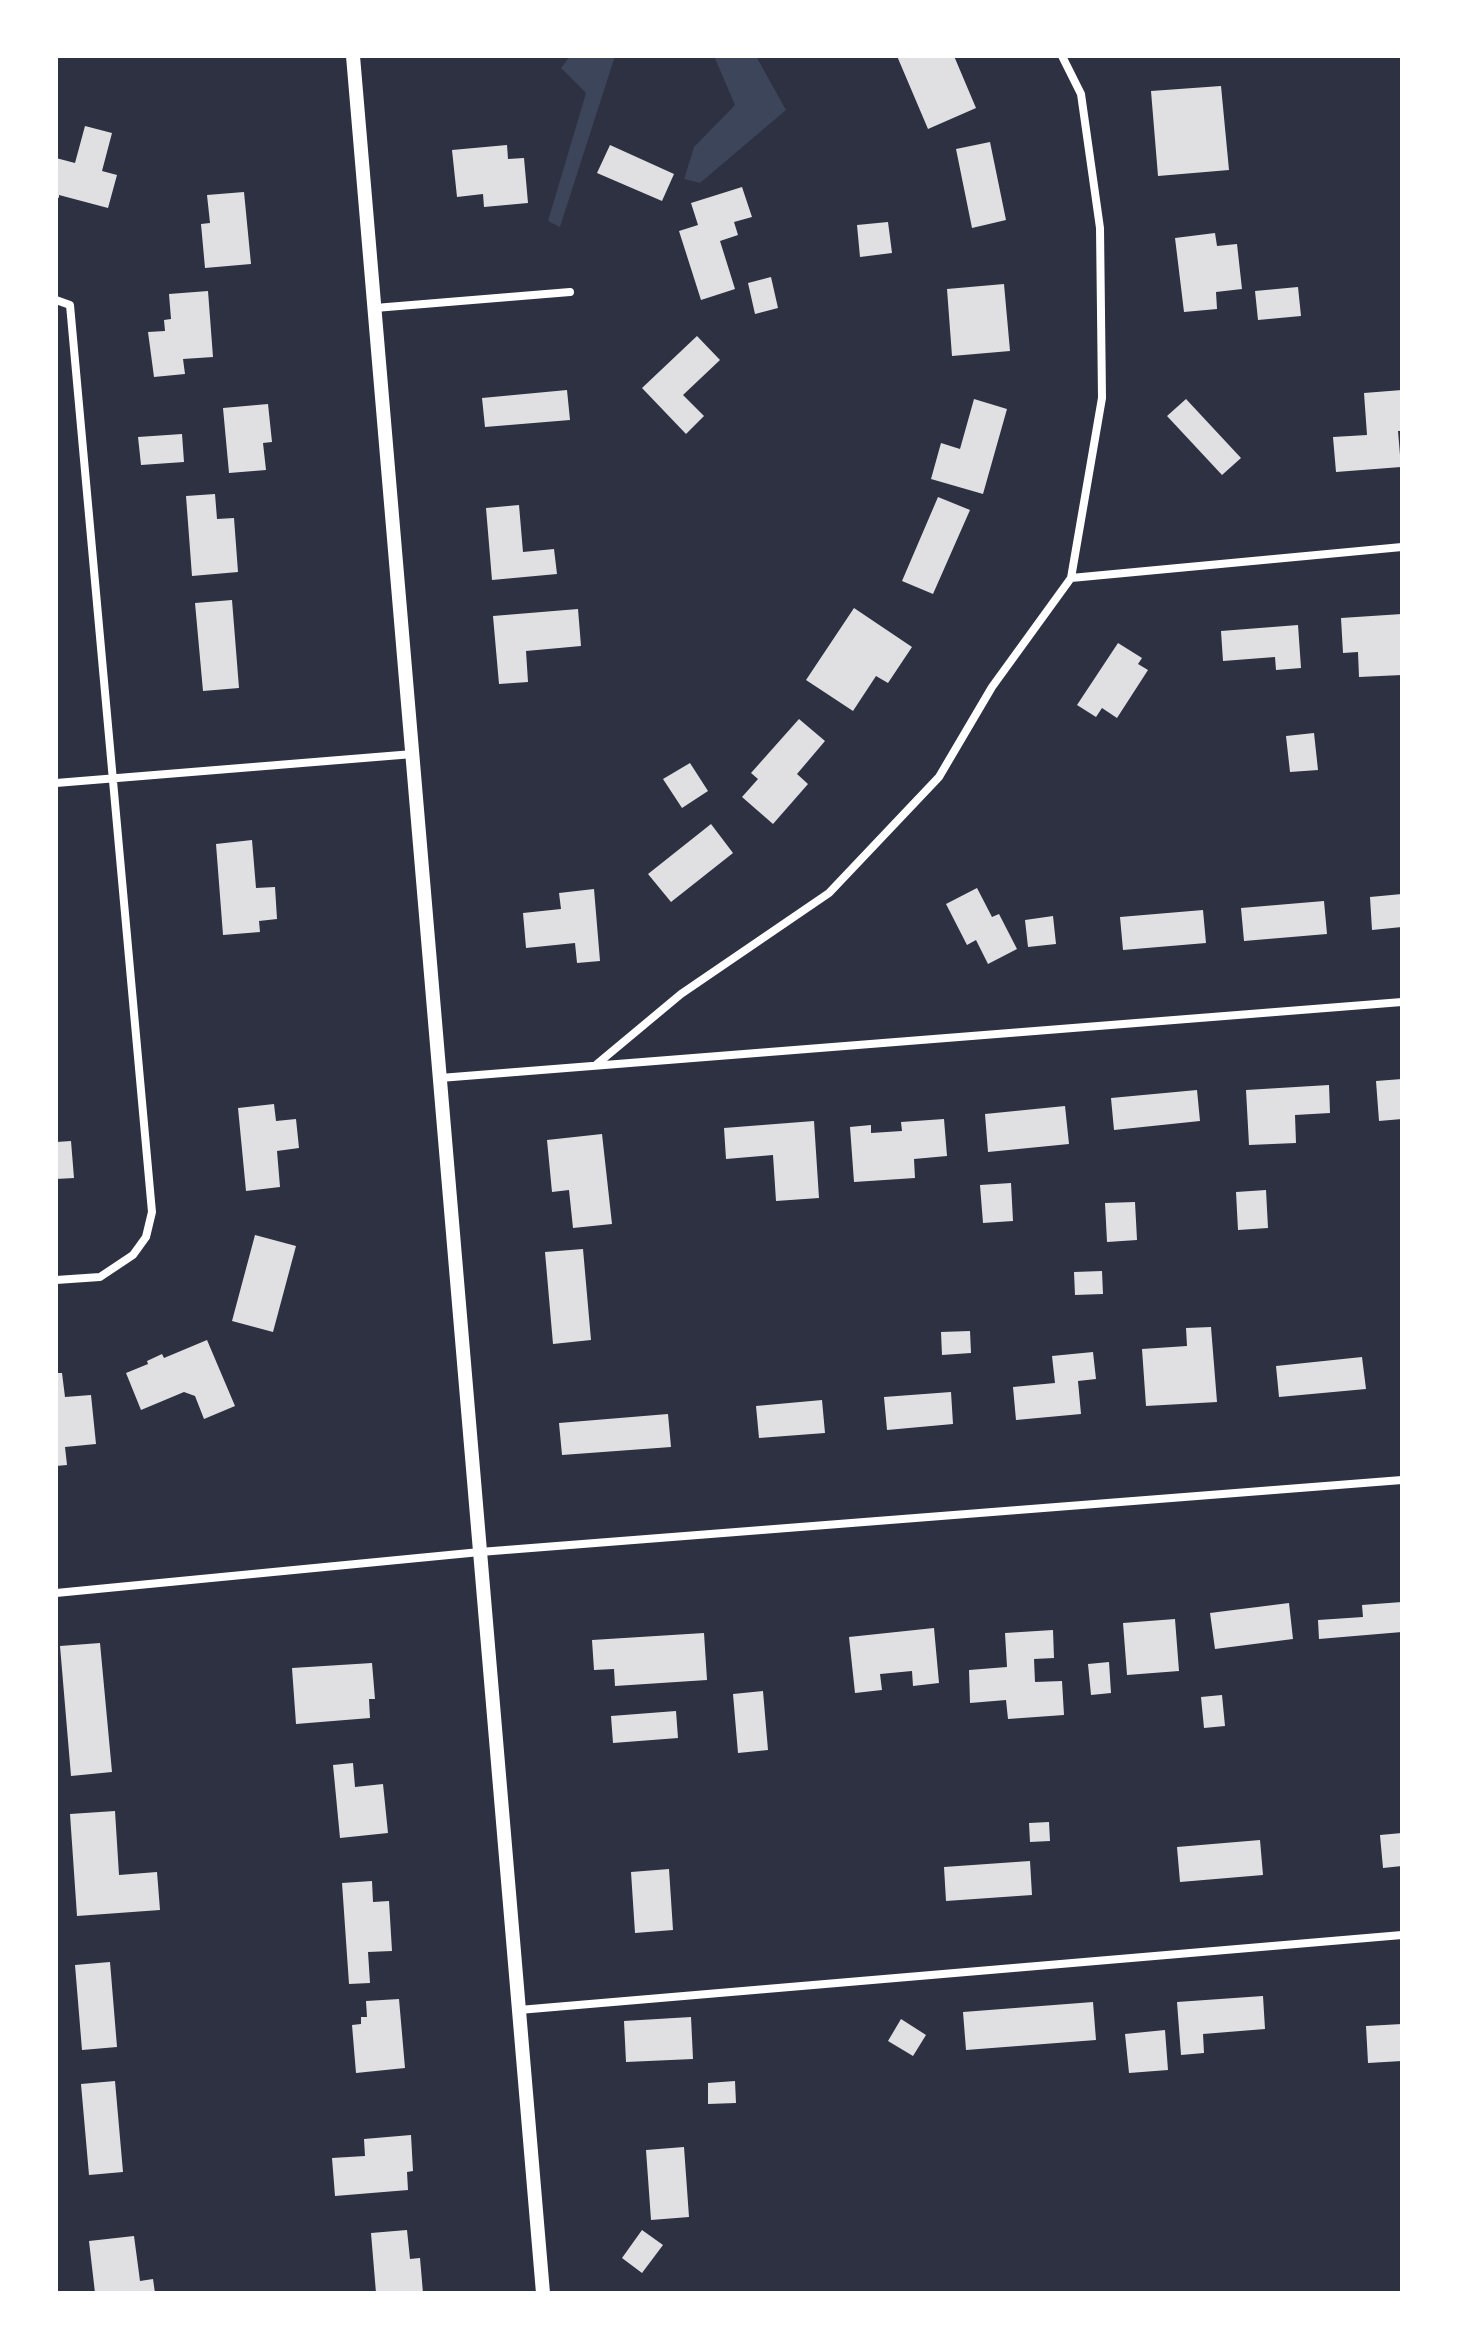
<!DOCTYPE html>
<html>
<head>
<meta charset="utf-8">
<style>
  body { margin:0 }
  #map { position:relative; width:1458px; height:2349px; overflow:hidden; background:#2d3142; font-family:"Asap Condensed",sans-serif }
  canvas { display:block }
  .frame { position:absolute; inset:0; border:58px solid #fff; pointer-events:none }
</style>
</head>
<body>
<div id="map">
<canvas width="1458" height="2349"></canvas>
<div class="frame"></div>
</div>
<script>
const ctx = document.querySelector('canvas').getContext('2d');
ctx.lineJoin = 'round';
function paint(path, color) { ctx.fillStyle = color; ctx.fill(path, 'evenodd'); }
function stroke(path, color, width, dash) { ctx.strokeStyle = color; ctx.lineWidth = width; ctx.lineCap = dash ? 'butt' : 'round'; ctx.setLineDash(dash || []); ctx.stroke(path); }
paint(new Path2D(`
  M570 56H615L560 227 548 221 586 93 561 68Z
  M714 56H756L786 110 700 183 684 179 694 147 735 105Z`), '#3c4559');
paint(new Path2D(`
  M897 56H954L976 108 928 129Z
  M1221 86 1229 170 1158 176 1151 91Z
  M85 126 112 133 102 171 117 175 108 208 59 195V198L56 197V158L75 163Z
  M990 142 1006 220 972 228 956 149Z
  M507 145 508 159 524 158 528 203 484 207 483 194 457 197 452 150Z
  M610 145 674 174 662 201 597 173Z
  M742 187 752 217 734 222 738 235 720 241 735 289 701 300 679 231 698 225 691 203Z
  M244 192 251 264 205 268 201 224 210 223 207 195Z
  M888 222 892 253 860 257 857 225Z
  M1215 233 1217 246 1237 244 1242 289 1216 292 1217 309 1184 312 1175 238Z
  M771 277 778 308 755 314 748 283Z
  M1004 284 1010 351 952 356 947 289Z
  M1298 287 1301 316 1258 320 1255 291Z
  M208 291 213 357 183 359 185 374 154 377 148 332 165 331 164 320 171 319 169 294Z
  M697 336 720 360 683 395 704 416 686 434 642 388Z
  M567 390 570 420 485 427 482 398Z
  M1402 390V431H1398L1401 467 1336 472 1333 437 1367 435 1364 393Z
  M974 399 1007 409 983 494 931 479 941 443 960 449Z
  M1186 399 1241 458 1222 475 1167 416Z
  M268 404 272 442 263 443 266 470 229 473 223 408Z
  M182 434 184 462 141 465 138 437Z
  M215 494 217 519 234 518 238 572 192 576 186 496Z
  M938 497 970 510 933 594 902 581Z
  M519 505 523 552 554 549 557 574 492 580 486 508Z
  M232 600 239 688 203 691 195 603Z
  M854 608 912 647 888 683 876 676 853 711 806 680Z
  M578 609 581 646 526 651 528 682 499 684 493 616Z
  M1402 614V675L1359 677 1358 652 1343 653 1341 618Z
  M1298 625 1301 668 1276 670 1275 657 1223 661 1221 631Z
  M1118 643 1142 658 1138 664 1148 670 1117 718 1102 708 1096 717 1077 705Z
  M799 719 825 741 797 774 808 784 773 824 742 797 758 779 751 773Z
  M1314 733 1318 770 1290 772 1286 736Z
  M690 763 708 791 682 808 663 779Z
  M711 824 733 853 671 902 648 874Z
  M252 840 256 888 275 887 277 919 259 921 260 932 223 935 216 844Z
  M977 888 992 917 999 914 1017 949 988 964 976 940 967 945 946 904Z
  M594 889 600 961 577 963 575 943 526 948 523 913 561 909 559 893Z
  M1402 894V927L1372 930 1370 897Z
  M1324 901 1327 934 1244 941 1241 908Z
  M1203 910 1206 943 1123 950 1120 917Z
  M1053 916 1056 944 1028 947 1025 920Z
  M1402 1079V1119L1379 1121 1376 1081Z
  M1329 1085 1330 1113 1295 1115 1296 1143 1249 1145 1246 1090Z
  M1197 1090 1200 1121 1114 1130 1111 1098Z
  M274 1104 276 1121 296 1119 299 1148 277 1151 280 1187 246 1191 238 1108Z
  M1065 1106 1069 1144 988 1152 985 1114Z
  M944 1119 947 1156 914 1159 915 1178 854 1182 850 1127 871 1125V1133L902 1131 901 1122Z
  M814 1121 819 1198 776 1201 773 1155 726 1159 724 1128Z
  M602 1134 612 1224 573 1228 569 1190 552 1192 547 1140Z
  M71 1141 74 1178 56 1179V1142Z
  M1011 1183 1013 1221 983 1223 980 1185Z
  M1266 1190 1268 1228 1238 1230 1236 1192Z
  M1135 1202 1137 1240 1107 1242 1105 1203Z
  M255 1235 296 1246 273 1332 232 1321Z
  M583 1249 591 1340 553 1344 545 1252Z
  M1102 1271 1103 1294 1075 1295 1074 1272Z
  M1211 1327 1217 1402 1146 1406 1142 1349 1187 1346 1186 1328Z
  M970 1331 971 1353 942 1355 941 1332Z
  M207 1340 235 1406 204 1419 195 1396 184 1392 141 1410 126 1373 148 1364 147 1361 162 1354 164 1358Z
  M1093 1352 1096 1379 1078 1381 1081 1414 1016 1420 1013 1387 1055 1383 1052 1356Z
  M1362 1357 1366 1389 1279 1397 1276 1366Z
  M56 1373H62L65 1397 91 1395 96 1444 65 1447 67 1465 56 1466Z
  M951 1392 953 1424 887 1430 884 1397Z
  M822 1400 825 1433 759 1438 756 1406Z
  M668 1414 671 1447 562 1455 559 1423Z
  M1402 1602V1632L1319 1639 1318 1620 1363 1617 1362 1605Z
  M1289 1603 1293 1639 1215 1649 1210 1613Z
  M1175 1619 1179 1671 1127 1675 1123 1623Z
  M934 1628 939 1683 913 1686 912 1671 880 1674 882 1690 855 1693 849 1637Z
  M1053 1630 1054 1658 1034 1659 1035 1682 1062 1681 1064 1715 1008 1719 1006 1700 970 1703 969 1670 1007 1667 1005 1633Z
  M704 1633 707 1680 615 1686 614 1669 594 1670 592 1640Z
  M100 1643 112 1772 71 1776 60 1646Z
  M1109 1662 1111 1693 1091 1695 1088 1664Z
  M372 1663 375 1699H369L370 1718 296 1724 292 1668Z
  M763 1691 768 1750 738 1753 733 1694Z
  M1222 1695 1225 1726 1204 1728 1201 1697Z
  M676 1711 678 1738 613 1743 611 1716Z
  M353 1763 355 1787 383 1784 388 1833 340 1838 333 1765Z
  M115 1811 119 1875 157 1872 160 1910 77 1916 70 1814Z
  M1049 1822 1050 1841 1030 1842 1029 1823Z
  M1402 1833V1866L1383 1868 1380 1835Z
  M1260 1840 1263 1875 1180 1882 1177 1847Z
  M1030 1861 1032 1895 946 1901 944 1867Z
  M669 1869 673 1930 635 1933 631 1872Z
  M372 1881 373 1902 389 1901 392 1951 368 1952 370 1983 349 1984 342 1883Z
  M110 1962 117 2047 82 2050 75 1965Z
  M1263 1996 1265 2029 1203 2034 1204 2053 1181 2055 1177 2002Z
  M399 1999 405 2068 356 2073 352 2025 361 2024V2017H367L366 2001Z
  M1093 2002 1096 2040 966 2050 963 2012Z
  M691 2017 693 2059 626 2062 624 2021Z
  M901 2019 926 2035 913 2056 888 2041Z
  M1402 2024V2061L1368 2063 1366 2026Z
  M1165 2030 1168 2070 1129 2073 1125 2034Z
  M115 2081 123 2172 89 2175 81 2084Z
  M735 2081 736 2103 708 2104V2083Z
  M411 2135 413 2171 407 2172 408 2190 335 2196 332 2158 365 2156 364 2139Z
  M684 2147 689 2217 651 2220 646 2150Z
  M407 2230 410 2259 420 2258 423 2293H376L371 2233Z
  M642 2230 663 2245 642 2273 622 2258Z
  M134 2236 140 2281 153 2279 155 2293H95L89 2241Z`), '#e0e0e3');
stroke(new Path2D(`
  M56 300 70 305 152 1212 146 1237 133 1255 100 1277 56 1280
  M375 308 570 292
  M1071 578 1402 547
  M56 783 413 754
  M597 1064 681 994 829 893 939 777 992 687 1071 578 1102 398 1100 228 1081 94 1062 56
  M440 1078 1402 1002
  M56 1593 480 1552 1402 1480
  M519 2010 1402 1935`), '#fff', 8);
stroke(new Path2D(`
  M353 56 543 2293`), '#fff', 14);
</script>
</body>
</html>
